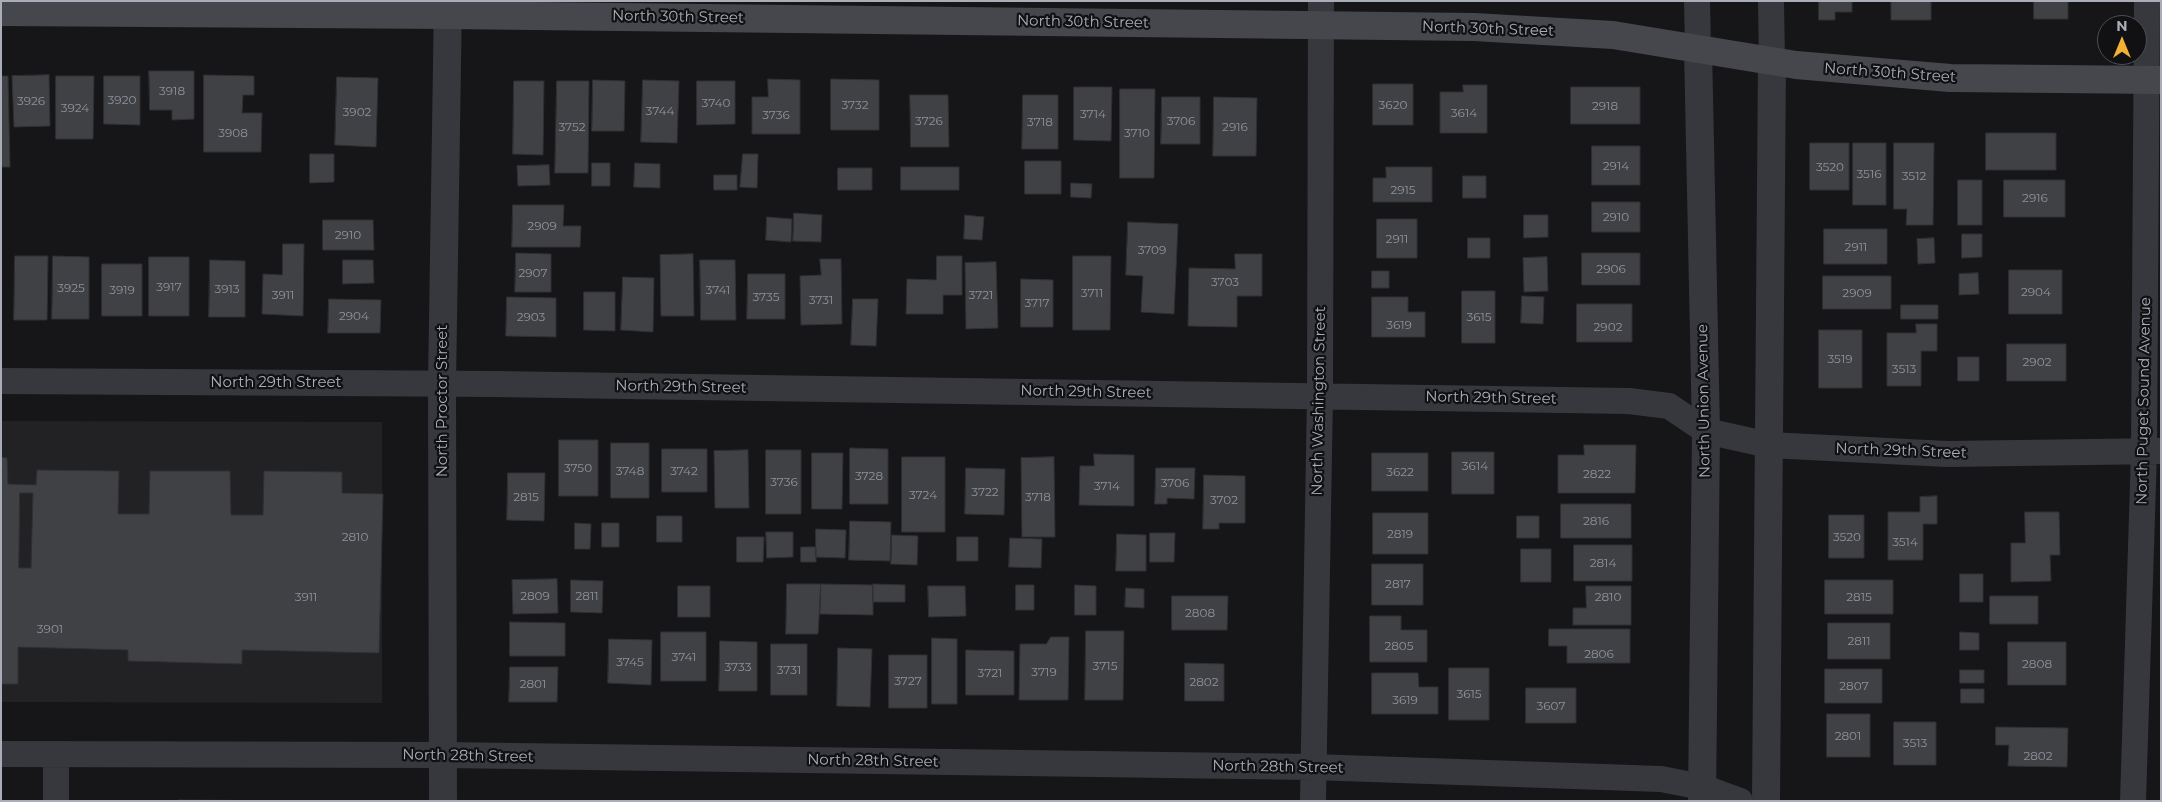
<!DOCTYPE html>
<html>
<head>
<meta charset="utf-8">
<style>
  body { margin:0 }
  #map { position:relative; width:2162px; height:802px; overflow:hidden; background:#161618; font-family:Montserrat,sans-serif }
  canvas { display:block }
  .frame { position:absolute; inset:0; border:2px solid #a8adb8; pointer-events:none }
  .north { position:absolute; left:2097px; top:15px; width:50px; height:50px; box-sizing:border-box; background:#111113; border:1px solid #4d4f55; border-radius:50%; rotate:0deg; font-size:14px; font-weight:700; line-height:20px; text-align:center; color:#a8adb8 }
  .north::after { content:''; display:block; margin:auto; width:18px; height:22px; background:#f2b134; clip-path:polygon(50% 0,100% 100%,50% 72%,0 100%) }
</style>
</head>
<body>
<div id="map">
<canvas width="2162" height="802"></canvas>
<div class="frame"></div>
<div class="north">N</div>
</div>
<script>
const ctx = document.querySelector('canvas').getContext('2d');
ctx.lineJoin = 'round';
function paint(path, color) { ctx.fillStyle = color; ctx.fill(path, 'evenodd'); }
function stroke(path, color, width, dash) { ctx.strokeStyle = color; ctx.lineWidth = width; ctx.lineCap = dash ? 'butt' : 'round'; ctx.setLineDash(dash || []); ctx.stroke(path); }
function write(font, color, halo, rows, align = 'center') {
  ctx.font = font + ' Montserrat,sans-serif'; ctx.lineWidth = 4.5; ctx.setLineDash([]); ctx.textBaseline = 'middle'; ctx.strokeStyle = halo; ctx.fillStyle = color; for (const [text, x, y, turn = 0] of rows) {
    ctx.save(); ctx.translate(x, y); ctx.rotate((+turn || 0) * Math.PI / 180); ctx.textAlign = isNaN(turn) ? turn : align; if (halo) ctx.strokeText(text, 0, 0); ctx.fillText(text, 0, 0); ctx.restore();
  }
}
paint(new Path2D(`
  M1 421 382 422V703L1 702Z`), '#222225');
const building = new Path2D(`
  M1819 1H1852V12H1835V20H1819Z
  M1885 1H1931V20H1891V2Z
  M2034 1H2068V19H2034Z
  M149 71H194V119L172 120V110H150Z
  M49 75 50 126 14 127 12 76Z
  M204 75 254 76V95H243L242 113H262L261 152H204Z
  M1 76H8L10 167H1Z
  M56 76H94L93 139H56Z
  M104 76H140V125L104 124Z
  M337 77 378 78 376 147 335 145Z
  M768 79 800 80V134H752V97H768Z
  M831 79 879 80V130H831Z
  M593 80 625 81 624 131H592Z
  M643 80 679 81 677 143 641 142Z
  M514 81H544L543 155 513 154Z
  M557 81H589L588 173H555Z
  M697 81H735V124L697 125Z
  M1373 84H1413V125H1373Z
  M1463 85H1487V133H1440V92H1463Z
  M1074 87H1112L1111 141 1074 140Z
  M1571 87H1640V124H1571Z
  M1120 89H1155L1154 178H1120Z
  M910 95H948L949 147H911Z
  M1023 95H1058V149H1022Z
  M1162 97H1200V144H1161Z
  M1214 97 1257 98 1256 156H1213Z
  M1986 133H2056V170H1986Z
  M1810 143H1849V190H1810Z
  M1853 143H1886V205H1853Z
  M1894 143H1934L1933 225H1906L1907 209H1894Z
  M1592 146H1640V185H1592Z
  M310 154H334V182L310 183Z
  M743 154H758L757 188 740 187Z
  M1025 161H1061V194H1025Z
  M592 163H610V186H592Z
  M635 163 660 164V188L634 187Z
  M549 165 550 185 518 186 517 166Z
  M901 167H959V190H901Z
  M1386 167H1432V202H1373V178H1386Z
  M838 168H872V190H838Z
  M714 175H737V190H714Z
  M1463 176H1486V198H1463Z
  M1958 180H1982V225H1958Z
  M2004 180H2065V217H2004Z
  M1071 183 1092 184 1091 198 1071 197Z
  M1592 202H1640V232H1592Z
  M513 205H564L563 226H581L580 247H512Z
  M794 213 822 215 821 242 793 241Z
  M965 215 984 217 982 240 964 239Z
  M1524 215H1548V237L1524 238Z
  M767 217 792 219 791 242 766 240Z
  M1377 219H1417V258H1377Z
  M323 220H373L374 250H323Z
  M1128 222 1178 224 1174 314 1141 312 1143 276 1126 275Z
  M1824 229H1887V264H1824Z
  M1962 234H1982V257L1962 258Z
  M1468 238H1490V258H1468Z
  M1934 238 1935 263 1918 264 1917 239Z
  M283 244H304L303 316 262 314 263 274 282 275Z
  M516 253 551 254V292H515Z
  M1582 253H1640V285H1582Z
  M693 254 694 316H661L660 255Z
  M1235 254H1262V296H1237V327L1188 326 1189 268 1235 269Z
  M15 256H48L47 320H14Z
  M53 256 89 257V319H52Z
  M937 256H962V295H943V314H906L907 279 936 280Z
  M1073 256H1111L1110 330H1073Z
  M149 257H189V316H149Z
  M1547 257 1548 291 1524 292 1523 258Z
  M820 259H841L842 324 801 325 800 276 821 275Z
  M210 260 245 261V317H209Z
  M343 260H373L374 283 343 284Z
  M700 260H735L736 320H701Z
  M996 262 998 328 966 329 965 263Z
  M102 264H142V316H102Z
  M2009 270H2062V314H2009Z
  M1372 271H1389V288H1372Z
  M1978 273 1979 294 1959 295V274Z
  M748 274H785V319H747Z
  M1823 276H1891V309H1823Z
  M623 277 654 278 653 332 621 330Z
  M1021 279 1053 280V327H1021Z
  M1462 291H1495V343H1462Z
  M584 292H615V331L584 330Z
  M1522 296 1544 297 1543 324 1521 323Z
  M507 297 556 298V337L506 336Z
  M1372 297H1408V312H1425V337H1372Z
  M329 299 381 300 380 333H328Z
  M853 299H878L876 346 851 345Z
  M1577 304H1632V342H1577Z
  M1901 305H1938V319H1901Z
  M1916 324H1937V351H1921V386H1887V333H1916Z
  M1819 330H1862V388H1819Z
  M2007 344H2066V381H2007Z
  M1958 357H1979V381H1958Z
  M559 440H598V496H559Z
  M611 443H649V498H611Z
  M1584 445H1636L1635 493H1558V455H1584Z
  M850 448 888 449V504H850Z
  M662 449H707V492H662Z
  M748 450 749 508H715L714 451Z
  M766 450H801V514H766Z
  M1452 452H1494V494H1452Z
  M812 453H843L842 509H812Z
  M1372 453H1428V491H1372Z
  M1094 454 1134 455V506L1079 505 1080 466H1094Z
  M1 457 7 458 8 484 36 485 37 470 119 471 118 514H149L150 471H230L231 515H263L264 471 342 472V493L383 494 379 653 242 650V664L128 661V650L18 647V684H1ZM20 493H33L31 568H19Z
  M902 457H945V532H902Z
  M1054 457 1055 537H1022L1021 458Z
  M966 468 1005 469 1004 515 965 514Z
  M1156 468H1195L1194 499 1167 498V504H1155Z
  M508 473H545L544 521 507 520Z
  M1204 475 1245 476V523H1219V529H1203Z
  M1937 496V524H1923V560H1888V512H1920V497Z
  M1561 504H1631V538H1561Z
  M2025 512H2059L2060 555H2050L2051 581 2011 582V543H2025Z
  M1373 513H1428V554H1373Z
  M1829 515H1864V558H1829Z
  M657 516H682V542H657Z
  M1517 516H1539V538H1517Z
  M850 521 891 522 890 561 849 560Z
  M575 523 591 524 590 549H575Z
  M602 523H619V547H602Z
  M816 529 846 530 845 558 816 557Z
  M766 532H793V557L767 558Z
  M1150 533H1175L1174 562H1150Z
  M1117 534 1146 535V571H1116Z
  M892 535 918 536 917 565 891 564Z
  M737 537H764L763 562H737Z
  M957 537H978V561H957Z
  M1010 538 1042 539 1041 568 1009 567Z
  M1574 545H1632V581H1574Z
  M801 547H816V562H801Z
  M1521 549H1551V582H1521Z
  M1372 564H1423V605H1372Z
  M1960 574H1983V602H1960Z
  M557 579 558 613 513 614 512 580Z
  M571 580 603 581 602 613 571 612Z
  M1825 580H1893V614H1825Z
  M787 584H821L818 634H786Z
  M821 584 873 585V615L820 614Z
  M873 584 905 585V602H873Z
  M1016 585H1034V610H1016Z
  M1075 585 1096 586V615H1075Z
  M678 586H710V617H678Z
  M928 586H965L966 616 929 617Z
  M1586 586H1631V625H1573V608H1586Z
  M1126 588 1144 589V608L1125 607Z
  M1172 596H1228L1227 630H1172Z
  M1990 596H2038V624H1990Z
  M1370 616H1401V630H1427V662H1370Z
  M510 622 565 623V656H510Z
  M1828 623H1890V659H1828Z
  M1549 629H1630V663H1567V646H1549Z
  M1086 631H1124L1123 700H1085Z
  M661 632H706V681H661Z
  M1960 632 1979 633V650H1960Z
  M1051 637H1069L1068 700H1019L1020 644H1046Z
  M932 638 957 639V704H932Z
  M609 639 652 640 651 685 608 683Z
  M720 641 757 642V691H719Z
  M2008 642H2066V685H2008Z
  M771 644H807V695H771Z
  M838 648 872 649 870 707 837 706Z
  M966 650 1014 651V695H966Z
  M889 655H927V708H889Z
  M1185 663 1224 664V701H1185Z
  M510 667H558L557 702H509Z
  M1449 668H1489V720H1449Z
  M1825 669H1882V703H1825Z
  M1960 670H1984V683H1960Z
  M1372 673H1418L1419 687H1438V714H1372Z
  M1526 688H1576V723H1526Z
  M1961 689H1984V703H1961Z
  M1827 714H1870V757H1827Z
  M1894 722H1936V765H1894Z
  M1996 727 2068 728 2067 767 2008 766 2009 745H1996Z
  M178 800 313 801H178Z`);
paint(building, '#404145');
stroke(building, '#303034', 1);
stroke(new Path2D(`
  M1697 1 1698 48
  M1771 1 1772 62
  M1 381 494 384 1629 401 1669 406 1706 431 1769 445 1947 454 2161 451
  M1 754 443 755 1313 767 1661 779 1702 787 1740 801
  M56 755V801
  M1313 801 1320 395 1321 1
  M2133 801 2144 452 2147 1`), '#37383d', 26);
stroke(new Path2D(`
  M1698 48 1706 431 1702 801
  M443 801 442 384 448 1
  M1766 801 1772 62`), '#37383d', 28);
stroke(new Path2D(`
  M1 12 448 15 1474 27 1613 35 1796 65 1950 78 2161 80`), '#45474d', 28);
write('12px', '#8e929b', null, [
  ["3918",172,91],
  ["3920",122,100],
  ["3926",31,101],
  ["3740",716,103],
  ["3732",855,105],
  ["3620",1393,105],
  ["2918",1605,106],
  ["3924",75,108],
  ["3744",660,111],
  ["3902",357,112],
  ["3614",1464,113],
  ["3714",1093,114],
  ["3736",776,115],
  ["3726",929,121],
  ["3706",1181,121],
  ["3718",1040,122],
  ["3752",572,127],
  ["2916",1235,127],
  ["3908",233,133],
  ["3710",1137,133],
  ["2914",1616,166],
  ["3520",1830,167],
  ["3516",1869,174],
  ["3512",1914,176],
  ["2915",1403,190],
  ["2916",2035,198],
  ["2910",1616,217],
  ["2909",542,226],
  ["2910",348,235],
  ["2911",1397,239],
  ["2911",1856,247],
  ["3709",1152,250],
  ["2906",1611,269],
  ["2907",533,273],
  ["3703",1225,282],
  ["3917",169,287],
  ["3925",71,288],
  ["3913",227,289],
  ["3919",122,290],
  ["3741",718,290],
  ["2904",2036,292],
  ["3711",1092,293],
  ["2909",1857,293],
  ["3911",283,295],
  ["3721",981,295],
  ["3735",766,297],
  ["3731",821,300],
  ["3717",1037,303],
  ["2904",354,316],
  ["2903",531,317],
  ["3615",1479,317],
  ["3619",1399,325],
  ["2902",1608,327],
  ["3519",1840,359],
  ["2902",2037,362],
  ["3513",1904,369],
  ["3614",1475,466],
  ["3750",578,468],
  ["3748",630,471],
  ["3742",684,471],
  ["3622",1400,472],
  ["2822",1597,474],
  ["3728",869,476],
  ["3736",784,482],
  ["3706",1175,483],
  ["3714",1107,486],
  ["3722",985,492],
  ["3724",923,495],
  ["2815",526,497],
  ["3718",1038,497],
  ["3702",1224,500],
  ["2816",1596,521],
  ["2819",1400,534],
  ["2810",355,537],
  ["3520",1847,537],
  ["3514",1905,542],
  ["2814",1603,563],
  ["2817",1398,584],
  ["2809",535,596],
  ["2811",587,596],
  ["3911",306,597],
  ["2810",1608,597],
  ["2815",1859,597],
  ["2808",1200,613],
  ["3901",50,629],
  ["2811",1859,641],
  ["2805",1399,646],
  ["2806",1599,654],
  ["3741",684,657],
  ["3745",630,662],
  ["2808",2037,664],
  ["3715",1105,666],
  ["3733",738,667],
  ["3731",789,670],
  ["3719",1044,672],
  ["3721",990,673],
  ["3727",908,681],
  ["2802",1204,682],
  ["2801",533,684],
  ["2807",1854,686],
  ["3615",1469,694],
  ["3619",1405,700],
  ["3607",1551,706],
  ["2801",1848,736],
  ["3513",1915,743],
  ["2802",2038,756]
]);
write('15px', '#a8adb8', '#111113', [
  ["North 30th Street",678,17,1],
  ["North 30th Street",1083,22,1],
  ["North 30th Street",1488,29,2],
  ["North 30th Street",1890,73,4],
  ["North 29th Street",276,383],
  ["North 29th Street",681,387,1],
  ["North 29th Street",1086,392,1],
  ["North 29th Street",1491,398,1],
  ["North Proctor Street",443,401,-90],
  ["North Washington Street",1319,401,-89],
  ["North Union Avenue",1704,401,-91],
  ["North Puget Sound Avenue",2144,401,-89],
  ["North 29th Street",1901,451,2],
  ["North 28th Street",468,756,1],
  ["North 28th Street",873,761,1],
  ["North 28th Street",1278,767,1]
]);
</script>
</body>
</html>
